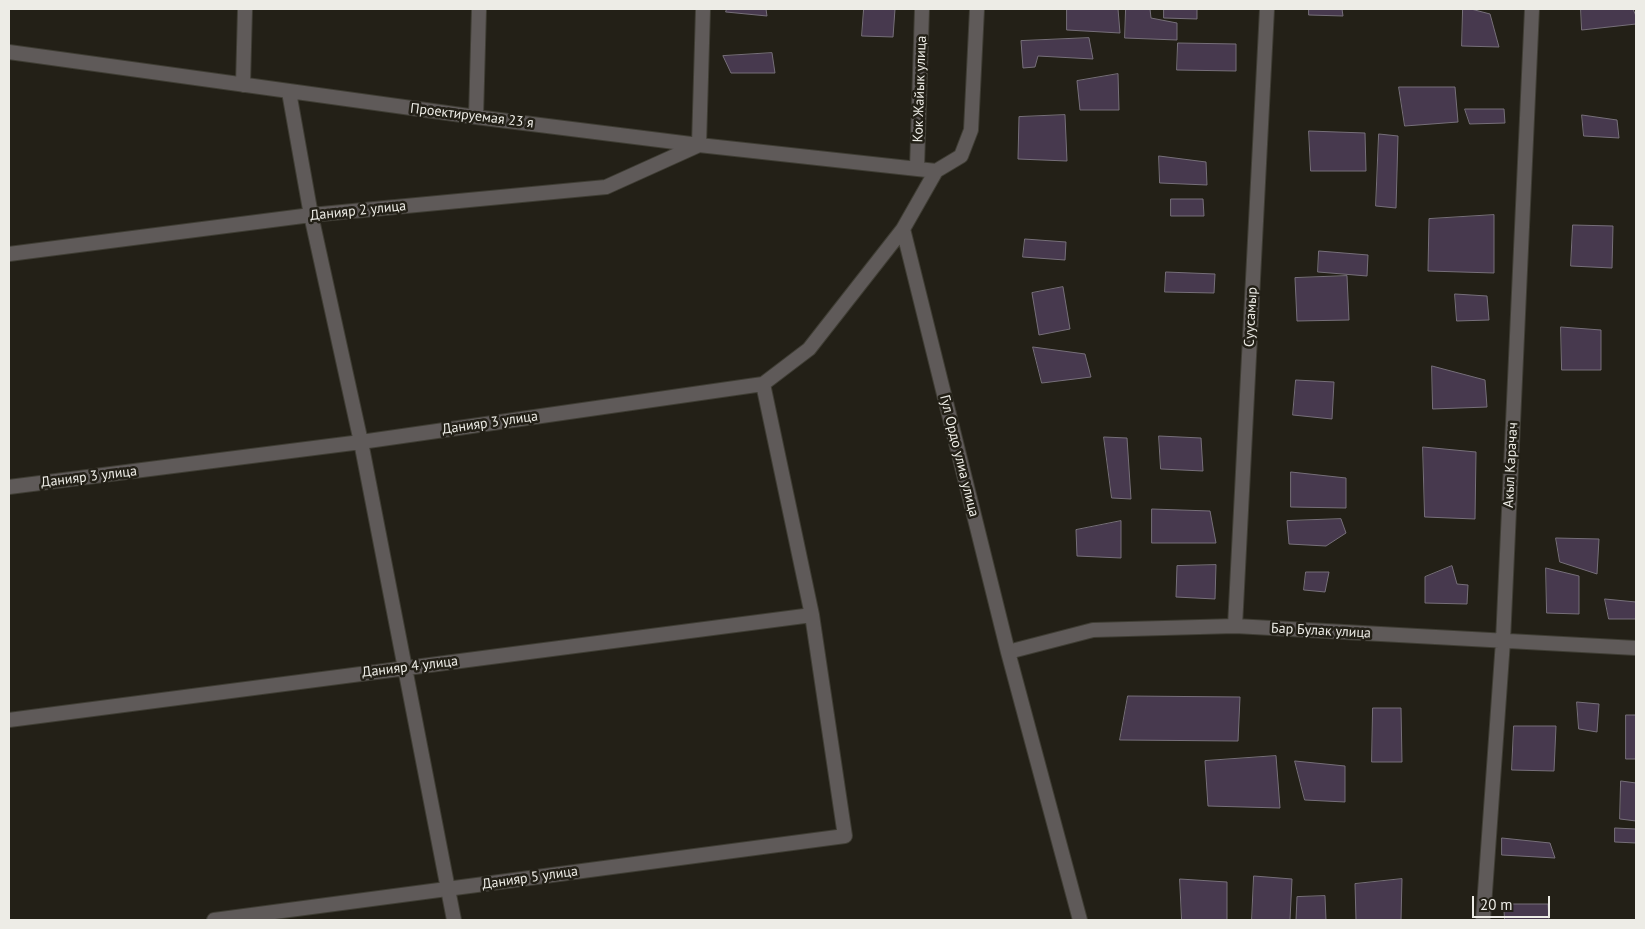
<!DOCTYPE html>
<html>
<head>
<meta charset="utf-8">
<style>
  body { margin:0 }
  #map { position:relative; width:1645px; height:929px; overflow:hidden; background:#232017; font-family:"PT Sans",sans-serif }
  canvas { display:block }
  .frame { position:absolute; inset:0; border:10px solid #edece6; pointer-events:none }
  .scale { position:absolute; left:1472px; top:896px; width:78px; height:22px; box-sizing:border-box; border:2px solid #edece6; border-top:0; padding-left:6px; font-size:15px; line-height:18px; white-space:nowrap; color:#edece6; -webkit-text-stroke:4px #232017; paint-order:stroke }
</style>
</head>
<body>
<div id="map">
<canvas width="1645" height="929"></canvas>
<div class="frame"></div>
<div class="scale">20 m</div>
</div>
<script>
const ctx = document.querySelector('canvas').getContext('2d');
ctx.lineJoin = 'round';
function paint(path, color) { ctx.fillStyle = color; ctx.fill(path, 'evenodd'); }
function stroke(path, color, width, dash) { ctx.strokeStyle = color; ctx.lineWidth = width; ctx.lineCap = dash ? 'butt' : 'round'; ctx.setLineDash(dash || []); ctx.stroke(path); }
function write(font, color, halo, rows, align = 'center') {
  ctx.font = font + ' "PT Sans",sans-serif'; ctx.lineWidth = 5; ctx.setLineDash([]); ctx.textBaseline = 'middle'; ctx.strokeStyle = halo; ctx.fillStyle = color; for (const [text, x, y, turn = 0] of rows) {
    ctx.save(); ctx.translate(x, y); ctx.rotate((+turn || 0) * Math.PI / 180); ctx.textAlign = isNaN(turn) ? turn : align; if (halo) ctx.strokeText(text, 0, 0); ctx.fillText(text, 0, 0); ctx.restore();
  }
}
const building = new Path2D(`
  M727 9H766L767 16 726 12Z
  M864 9H895L893 37 862 36Z
  M1067 9H1118L1120 33 1067 30Z
  M1126 9H1150L1151 18 1177 23V40L1125 38Z
  M1164 9H1197V19L1164 18Z
  M1309 9H1342L1343 16 1309 15Z
  M1463 9H1471L1490 14 1499 47 1462 46Z
  M1581 9H1633L1636 16V24L1582 30Z
  M1089 38 1093 59 1038 56 1035 67 1023 68 1021 41Z
  M1178 43 1236 44V71L1177 70Z
  M772 53 775 73H731L723 56Z
  M1118 74 1119 110H1080L1077 81Z
  M1399 87H1455L1458 122 1405 126Z
  M1465 109H1504L1505 123 1470 124Z
  M1065 115 1067 161 1018 159 1019 117Z
  M1582 115 1617 120 1619 138 1584 136Z
  M1309 131 1365 133 1366 171H1311Z
  M1379 134 1398 136 1396 208 1376 206Z
  M1159 156 1206 162 1207 185 1160 183Z
  M1171 199H1203L1204 216H1171Z
  M1494 215V273L1428 271 1429 219Z
  M1573 225 1613 226 1612 268 1571 266Z
  M1025 239 1066 242 1065 260 1023 257Z
  M1319 251 1368 255 1367 276 1318 272Z
  M1166 272 1215 274 1214 293 1165 292Z
  M1347 276 1349 320 1297 321 1295 278Z
  M1063 287 1070 329 1039 335 1032 293Z
  M1455 294 1487 296 1489 320 1457 321Z
  M1561 327 1601 330V370H1562Z
  M1033 347 1085 354 1091 377 1042 383Z
  M1432 366 1485 380 1487 407 1433 409Z
  M1296 380 1334 382 1332 419 1293 415Z
  M1159 436 1201 438 1203 471 1161 469Z
  M1104 437 1127 438 1131 499 1112 498Z
  M1423 447 1476 452 1475 519 1425 517Z
  M1291 472 1346 478V508L1291 507Z
  M1152 509 1210 511 1216 543H1152Z
  M1341 519 1346 533 1326 546 1289 544 1287 521Z
  M1121 521V558L1077 556 1076 530Z
  M1556 538 1599 539 1597 574 1560 562Z
  M1216 565 1215 599 1176 597 1177 566Z
  M1452 566 1457 584 1468 585 1467 604 1425 603V577Z
  M1546 568 1579 576V614L1547 613Z
  M1306 572H1329L1325 592 1304 590Z
  M1605 599 1636 602V619H1609Z
  M1128 696 1240 697 1238 741 1120 740Z
  M1577 702 1599 704 1597 732 1579 729Z
  M1373 708H1401L1402 762H1372Z
  M1626 715H1636V759H1626Z
  M1514 726H1556L1554 771 1512 770Z
  M1276 756 1280 808 1208 806 1205 761Z
  M1295 761 1345 766V802L1305 800Z
  M1621 781 1636 783V821L1620 819Z
  M1615 828 1636 829V843L1615 842Z
  M1502 838 1550 843 1555 858 1502 855Z
  M1254 876 1292 879 1290 920H1252Z
  M1180 879 1227 882V920H1182Z
  M1402 879 1401 920H1356L1355 884Z
  M1325 896 1326 920H1296L1297 897Z
  M1504 904H1548L1549 920H1505Z`);
paint(building, '#47394e');
stroke(building, '#766f79', 1);
const minor = new Path2D(`
  M977 9 971 130 961 156 936 171 903 229 1008 652 1080 920
  M9 52 476 117 699 145 936 171
  M243 85 245 9
  M289 92 311 215 361 442 454 920
  M476 117 479 9
  M917 168 922 9
  M9 254 311 215 606 187 699 145 703 9
  M9 487 361 442 763 384 809 349 903 229
  M1235 626 1267 9
  M1008 652 1093 630 1235 626 1636 648
  M9 720 812 615
  M214 920 845 836 812 615 763 384
  M1483 920 1503 641 1532 9`);
stroke(minor, '#3f3d34', 16);
stroke(minor, '#5f5a59', 14);
write('14px', '#edece6', '#232017', [
  ["Кок Жайык улица",920,89,-88],
  ["Проектируемая 23 я",472,116,7],
  ["Данияр 2 улица",358,211,-6],
  ["Суусамыр",1251,317,-87],
  ["Данияр 3 улица",490,423,-8],
  ["Гул Ордо улиа улица",959,456,76],
  ["Акыл Карачач",1511,465,-87],
  ["Данияр 3 улица",89,477,-7],
  ["Бар Булак улица",1321,631,3],
  ["Данияр 4 улица",410,667,-7],
  ["Данияр 5 улица",530,878,-8]
]);
</script>
</body>
</html>
